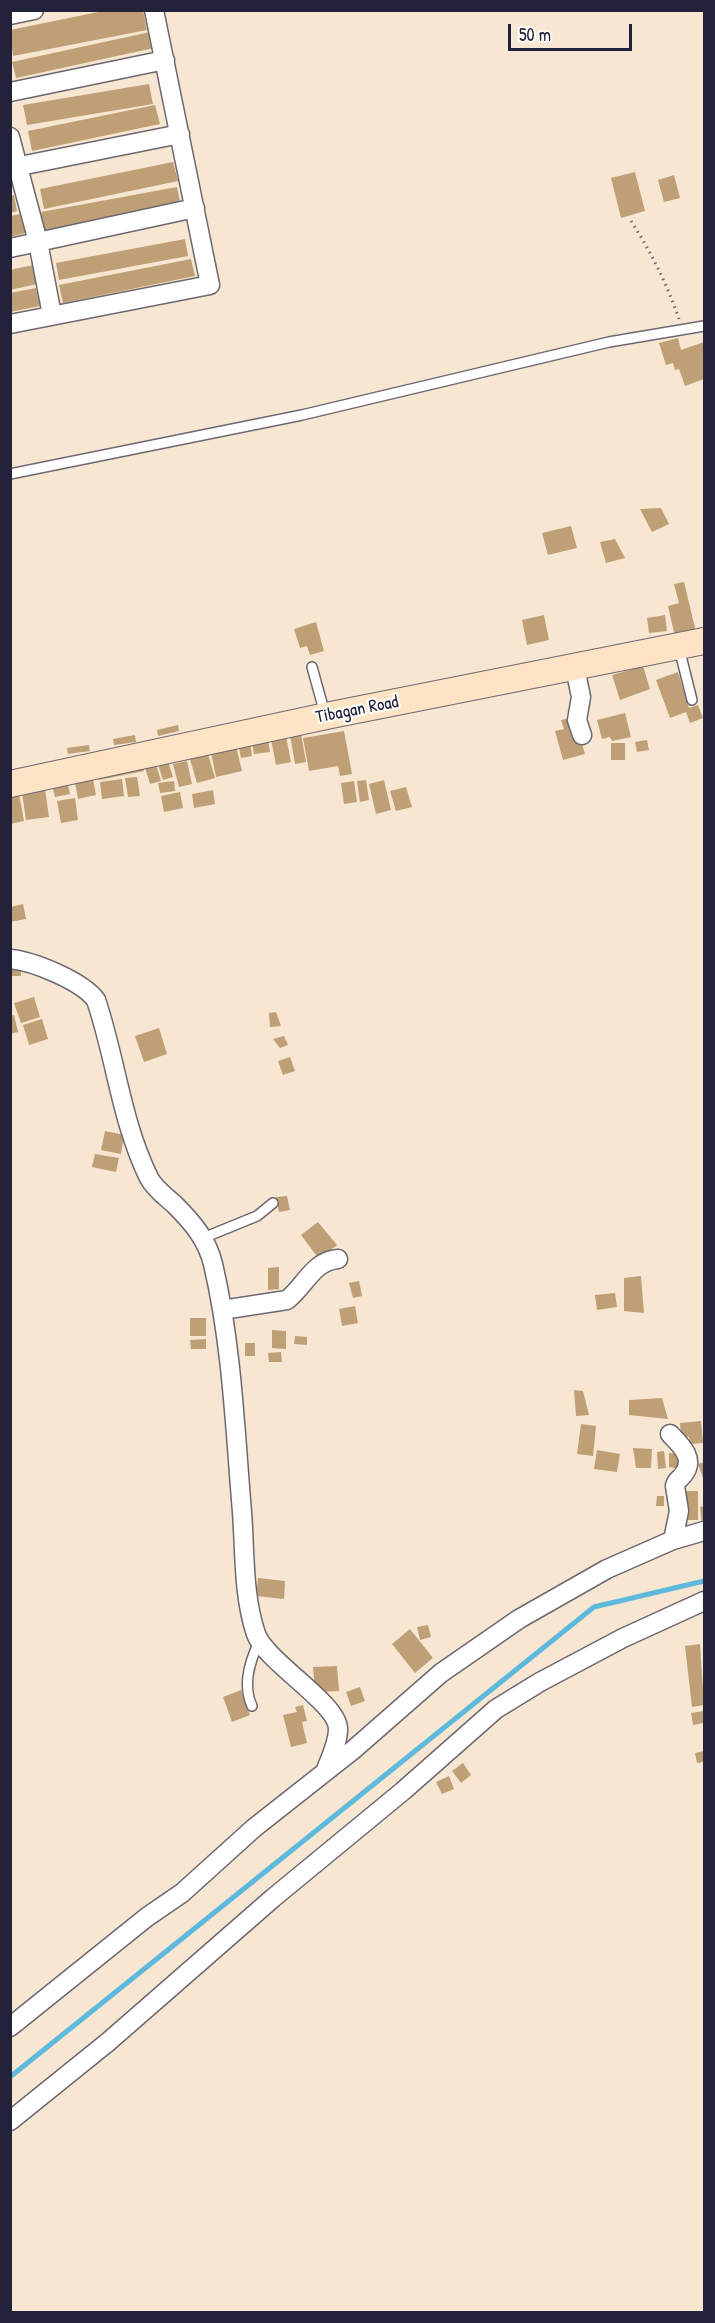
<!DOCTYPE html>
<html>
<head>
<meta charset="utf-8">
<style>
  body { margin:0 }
  #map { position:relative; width:715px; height:2323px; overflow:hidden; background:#f7e6d1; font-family:"Patrick Hand",sans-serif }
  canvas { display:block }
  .frame { position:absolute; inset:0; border:12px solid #22223b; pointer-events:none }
  .scale { position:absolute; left:508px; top:24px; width:124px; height:27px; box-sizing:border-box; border:3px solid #22223b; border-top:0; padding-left:8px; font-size:18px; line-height:21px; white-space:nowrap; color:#22223b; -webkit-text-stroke:4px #fdfcf7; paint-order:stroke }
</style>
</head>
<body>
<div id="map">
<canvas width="715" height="2323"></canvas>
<div class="frame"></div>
<div class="scale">50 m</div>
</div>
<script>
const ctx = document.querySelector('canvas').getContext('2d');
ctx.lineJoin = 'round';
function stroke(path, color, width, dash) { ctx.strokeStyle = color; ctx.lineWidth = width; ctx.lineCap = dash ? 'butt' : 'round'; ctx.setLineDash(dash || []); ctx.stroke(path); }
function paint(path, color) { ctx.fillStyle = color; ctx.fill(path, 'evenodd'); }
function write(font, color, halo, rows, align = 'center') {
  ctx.font = font + ' "Patrick Hand",sans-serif'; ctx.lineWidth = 4.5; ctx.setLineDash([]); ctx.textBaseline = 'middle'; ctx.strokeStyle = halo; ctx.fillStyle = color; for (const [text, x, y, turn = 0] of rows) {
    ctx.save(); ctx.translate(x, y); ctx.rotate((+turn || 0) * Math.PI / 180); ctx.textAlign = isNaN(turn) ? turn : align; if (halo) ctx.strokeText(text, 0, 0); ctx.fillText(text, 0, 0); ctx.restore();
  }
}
stroke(new Path2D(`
  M10 2077 594 1607 704 1581`), '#5fb9dd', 5);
paint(new Path2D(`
  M108 10H143L147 30 13 56 10 30Z
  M150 32 154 48 16 78 12 62Z
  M149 84 153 104 27 125 23 105Z
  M155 105 160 124 32 151 28 131Z
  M173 162 178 181 44 209 40 189Z
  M635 172 645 211 621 218 611 178Z
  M674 175 680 198 664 202 658 180Z
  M177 187 181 206 45 232 41 212Z
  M14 195 17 211 10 213V196Z
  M20 214 25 233 10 237V216Z
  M185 239 188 256 59 280 56 263Z
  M191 259 195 276 63 303 59 285Z
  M33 265 37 284 10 290V270Z
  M36 288 40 306 10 312V293Z
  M678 338 681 350 704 342V379L685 386 679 369 675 370 673 363 666 365 659 343Z
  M661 508 669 524 652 532 640 509Z
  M571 526 577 548 548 555 542 533Z
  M615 539 625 558 606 563 600 542Z
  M684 582 696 632 675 637 668 606 679 603 674 584Z
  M544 615 549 640 527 645 522 620Z
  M665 615 667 631 649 633 647 618Z
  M316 622 324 651 310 655 307 646 300 648 294 629Z
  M643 666 650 689 620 700 612 675Z
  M678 672 689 708 698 705 703 718 690 723 686 712 670 718 656 680Z
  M625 713 631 737 612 741 610 737 602 739 597 720Z
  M574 717 585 754 563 760 555 731 564 729 561 720Z
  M178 725 179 731 158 736 157 730Z
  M344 731 352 774 340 776 338 766 309 771 303 738Z
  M301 733 306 762 295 764 290 735Z
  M135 735 136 742 114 745 113 739Z
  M286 736 291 762 276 765 271 739Z
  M268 740 270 752 254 754 252 742Z
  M647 740 649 750 637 752 635 742Z
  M250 741 252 756 241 758 238 743Z
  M611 743H625V760H611Z
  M89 745 90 751 68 754 67 748Z
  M236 746 242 771 216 777 211 752Z
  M207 751 215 778 197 783 189 756Z
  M167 758 173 777 163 780 157 761Z
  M155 761 161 781 150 784 144 764Z
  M187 761 192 784 179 787 173 764Z
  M142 765 144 771 99 780 98 774Z
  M92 774 96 795 78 799 74 777Z
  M137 777 140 796 128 797 125 778Z
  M122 779 124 796 102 799 100 782Z
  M366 780 369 800 360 802 357 781Z
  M384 780 391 810 376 814 369 784Z
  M67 781 70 794 55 797 52 784Z
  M174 781 175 791 160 793 158 783Z
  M354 781 357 802 344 804 341 783Z
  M406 787 412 807 396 811 390 791Z
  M45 789 49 817 26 820 22 793Z
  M213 790 215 804 194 808 192 794Z
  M180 792 183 808 164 812 161 796Z
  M19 794 24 821 10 824V796Z
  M75 798 78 820 61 823 57 801Z
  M23 904 26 919 10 922V907Z
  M10 963 21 964V976H10Z
  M34 997 40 1017 21 1023 14 1003Z
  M276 1012 281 1026 270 1027 269 1013Z
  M14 1015 18 1032 10 1034V1016Z
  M42 1019 48 1039 29 1045 23 1025Z
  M159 1028 167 1054 144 1062 135 1036Z
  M284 1036 288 1045 280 1048 273 1039Z
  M290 1057 295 1071 283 1075 278 1061Z
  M105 1131 124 1135 121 1154 101 1150Z
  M95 1154 119 1158 116 1172 92 1167Z
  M287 1196 290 1210 279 1212 276 1197Z
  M318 1222 337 1245 319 1259 301 1235Z
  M279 1267V1289L268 1290V1268Z
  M641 1276 644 1313 624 1311V1278Z
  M359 1281 362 1296 353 1298 349 1283Z
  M615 1293 617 1307 597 1310 595 1295Z
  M355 1306 358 1323 342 1326 339 1309Z
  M190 1318H206V1336H190Z
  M272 1330 286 1331V1349L272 1348Z
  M295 1336 307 1337V1345L294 1344Z
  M206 1339V1349H191L190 1340Z
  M245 1343H255V1356H245Z
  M281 1352 282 1362H269L268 1353Z
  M574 1390 583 1391 589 1415 576 1416Z
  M662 1398 668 1419 629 1415V1400Z
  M701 1421 703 1443 690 1444 689 1437H681L680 1423Z
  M581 1424 596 1426 593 1456 577 1454Z
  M633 1448 652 1449 651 1468H636Z
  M597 1450 620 1454 617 1472 594 1469Z
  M664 1451 666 1468 658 1469 657 1452Z
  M669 1453 679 1454V1469L669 1467Z
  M704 1462V1481L698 1464Z
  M685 1491H698V1520H684Z
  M657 1496H664V1506H656Z
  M704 1506V1525H702L700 1507Z
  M258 1578 285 1581 284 1599 256 1596Z
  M428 1625 431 1637 420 1640 417 1627Z
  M410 1629 433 1658 415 1673 392 1644Z
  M700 1644 704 1705 692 1707 685 1646Z
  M337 1666 339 1691 315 1692 313 1667Z
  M360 1687 365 1701 351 1706 346 1692Z
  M241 1690 250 1715 232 1722 223 1697Z
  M303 1705 307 1721 302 1722 307 1743 291 1747 283 1715 297 1712 295 1707Z
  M704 1711V1723L693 1725 691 1713Z
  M704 1751V1762L697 1763 695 1753Z
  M463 1763 471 1775 461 1783 452 1771Z
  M449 1776 454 1789 442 1794 436 1782Z`), '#bfa076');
const service = new Path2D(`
  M10 474 302 415 609 342 704 326
  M679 648 692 700
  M312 667 325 714
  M203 1238 257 1216 273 1203
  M252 1706C242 1685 250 1660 260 1640`);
const minor = new Path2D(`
  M10 15 34 10
  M10 92 165 60
  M10 137 38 242 52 315
  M10 168 180 134
  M10 248 195 208
  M10 324 210 285 154 10
  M575 668 581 697 577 720 582 735
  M10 959C33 961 82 981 96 1000 116 1059 121 1121 149 1178 155 1189 165 1196 174 1204 192 1222 207 1239 213 1264 232 1345 235 1429 242 1512 245 1551 243 1596 256 1634 266 1662 338 1703 338 1729 338 1743 330 1759 325 1772
  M222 1310 287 1300C305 1286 313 1261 338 1259
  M670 1434C681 1445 696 1459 683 1475 679 1480 676 1480 675 1486L679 1511 673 1540
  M10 2027 147 1917 182 1893 254 1828 353 1750 441 1673 519 1619 607 1569 673 1540 704 1531
  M10 2121 108 2042 273 1898 403 1791 496 1709 540 1682 623 1638 704 1601`);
const secondary = new Path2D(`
  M10 784 331 715 704 641`);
stroke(service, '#6d6770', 12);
stroke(minor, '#6d6770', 21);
stroke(secondary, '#6d6770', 28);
stroke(new Path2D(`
  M631 221C651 252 667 284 679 319`), '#6d6770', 3, [1.5, 4.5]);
stroke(service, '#fff', 9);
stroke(minor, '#fff', 18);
stroke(secondary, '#fee4c5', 26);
write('18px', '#22223b', '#fdfcf7', [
  ["Tibagan Road",357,710,-11]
]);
</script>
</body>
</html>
